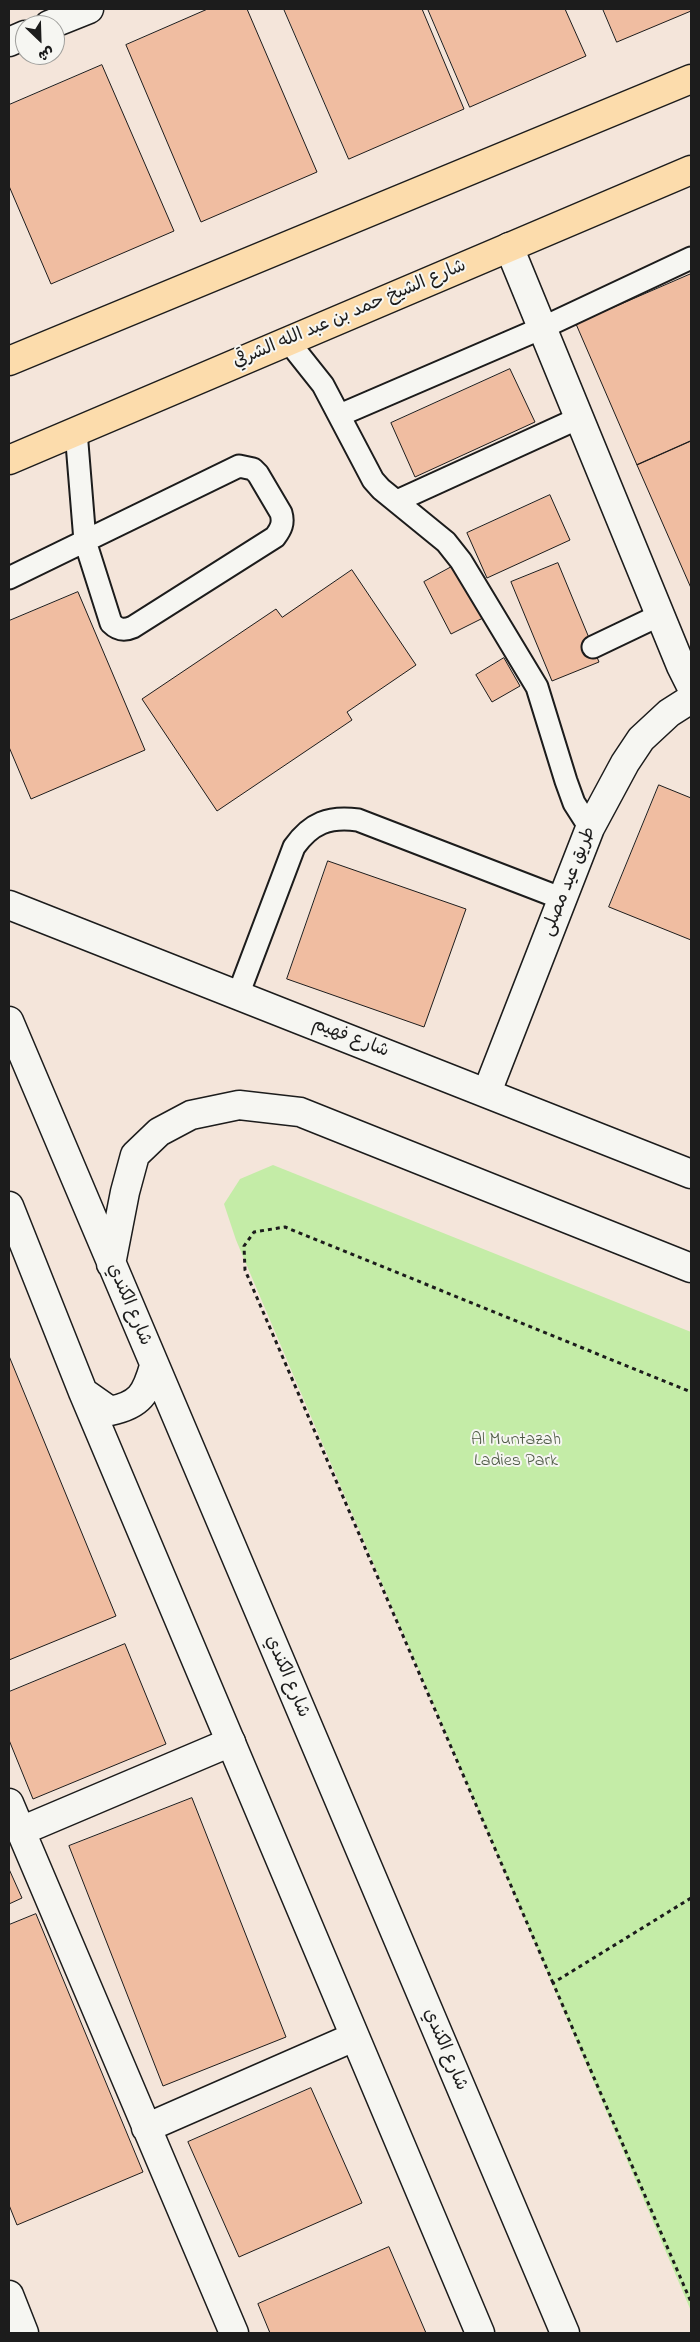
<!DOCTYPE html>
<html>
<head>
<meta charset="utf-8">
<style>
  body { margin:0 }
  #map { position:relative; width:700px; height:2342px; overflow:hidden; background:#f4e5da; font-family:"Indie Flower","Playpen Sans Arabic",sans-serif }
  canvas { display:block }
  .frame { position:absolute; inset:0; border:10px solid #1c1c1c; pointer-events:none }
  .north { position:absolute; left:15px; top:15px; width:50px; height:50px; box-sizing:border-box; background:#f6f6f2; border:1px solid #9f9f9c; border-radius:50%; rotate:156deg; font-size:14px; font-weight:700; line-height:20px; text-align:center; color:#1c1c1c }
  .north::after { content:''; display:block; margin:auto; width:18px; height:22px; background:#1c1c1c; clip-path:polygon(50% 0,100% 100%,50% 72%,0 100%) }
</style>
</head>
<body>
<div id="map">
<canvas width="700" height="2342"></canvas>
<div class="frame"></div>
<div class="north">ش</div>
</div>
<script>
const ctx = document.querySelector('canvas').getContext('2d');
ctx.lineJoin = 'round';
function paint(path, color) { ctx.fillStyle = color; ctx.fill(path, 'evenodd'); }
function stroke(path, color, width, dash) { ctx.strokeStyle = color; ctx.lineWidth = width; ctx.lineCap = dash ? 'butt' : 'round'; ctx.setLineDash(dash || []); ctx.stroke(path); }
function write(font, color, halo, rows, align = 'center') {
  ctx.font = font + ' "Indie Flower","Playpen Sans Arabic",sans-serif'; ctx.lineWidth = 4; ctx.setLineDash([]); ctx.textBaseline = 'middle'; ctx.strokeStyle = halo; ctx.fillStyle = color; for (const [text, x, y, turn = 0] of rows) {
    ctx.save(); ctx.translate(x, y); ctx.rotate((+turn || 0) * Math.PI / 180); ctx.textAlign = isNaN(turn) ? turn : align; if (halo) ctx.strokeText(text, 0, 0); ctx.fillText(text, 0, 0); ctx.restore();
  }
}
paint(new Path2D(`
  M273 1165 691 1332V2311L236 1240 224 1204 240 1179Z`), '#c4eca7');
const building = new Path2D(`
  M208 9H247L317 172 201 222 126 45Z
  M284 9H422L464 109 349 159Z
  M428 9H565L586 56 470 107Z
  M603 9H691V11L617 42Z
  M102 65 174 231 51 284 9 186V105Z
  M691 274V441L637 465 576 324Z
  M510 369 535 422 415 477 391 423Z
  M691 441V588L637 465Z
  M550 495 570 540 487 578 467 533Z
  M558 563 599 662 552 681 511 582Z
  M457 564 485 617 451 634 424 582Z
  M352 570 416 665 347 712 352 720 217 811 142 699 276 609 282 617Z
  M78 592 145 750 31 799 9 747V621Z
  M504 658 520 686 492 702 476 675Z
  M659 785 691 798V940L609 907Z
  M328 861 466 909 424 1027 287 979Z
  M9 1356 116 1616 9 1660Z
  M125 1644 166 1744 33 1799 9 1740V1692Z
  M192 1798 286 2037 163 2086 69 1846Z
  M9 1869 22 1898 9 1904Z
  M36 1914 143 2172 17 2225 9 2205V1925Z
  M311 2088 362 2203 239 2257 188 2142Z
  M389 2247 426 2333H270L258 2304Z`);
paint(building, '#f0bda1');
stroke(building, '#1c1c1c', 1);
const service = new Path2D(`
  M288 341 323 385 373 480 381 489 446 542 461 561 537 687 566 781 574 803 590 828
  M340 415 542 328 691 258
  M239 466 253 469 258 474 281 513C284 523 281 529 275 537L133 627C124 631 118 630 111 623L85 541Z
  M397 501 579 418
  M9 578 85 541 76 431
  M593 647 660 615
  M238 995 294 847C311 823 329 816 358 820L563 899`);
const minor = new Path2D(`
  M49 25 89 9
  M9 42 25 35
  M509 247 681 666 691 686
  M487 1092 590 828 625 763 641 739 669 713 691 699
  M9 1803 234 2333
  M21 1831 231 1742
  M146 2128 354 2037
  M9 2295 24 2333`);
const tertiary = new Path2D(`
  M9 905 691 1174
  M9 1021 565 2333
  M9 1206 83 1392 480 2333
  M111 1264 125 1192 135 1155 159 1132 191 1115 239 1105 300 1112 691 1268
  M83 1392 110 1411C140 1405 146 1394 154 1366`);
const trunk = new Path2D(`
  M9 361 691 79
  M9 460 691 170`);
stroke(service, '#1c1c1c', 25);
stroke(minor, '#1c1c1c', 31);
stroke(tertiary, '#1c1c1c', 31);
stroke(trunk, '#1c1c1c', 31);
stroke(new Path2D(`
  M691 1898 553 1983 691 2302
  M553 1983 245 1270 244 1246 254 1232 285 1227 691 1392`), '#1c1c1c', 3, [4, 4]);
stroke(service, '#f6f6f2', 21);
stroke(minor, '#f6f6f2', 28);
stroke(tertiary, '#f6f6f2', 28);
stroke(trunk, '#fcdcac', 28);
write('18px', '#1c1c1c', '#f6f6f2', [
  ["شارع الشيخ حمد بن عبد الله الشرقي",350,315,-23],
  ["طريق عيد مصلى",570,882,-68],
  ["شارع فهيم",350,1039,21],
  ["شارع الكندي",128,1305,67],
  ["شارع الكندي",286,1677,67],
  ["شارع الكندي",444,2050,67]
]);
write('18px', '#4e5a46', '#f6f6f2', [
  ["Al Muntazah",516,1441],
  ["Ladies Park",516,1462]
]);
</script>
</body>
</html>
